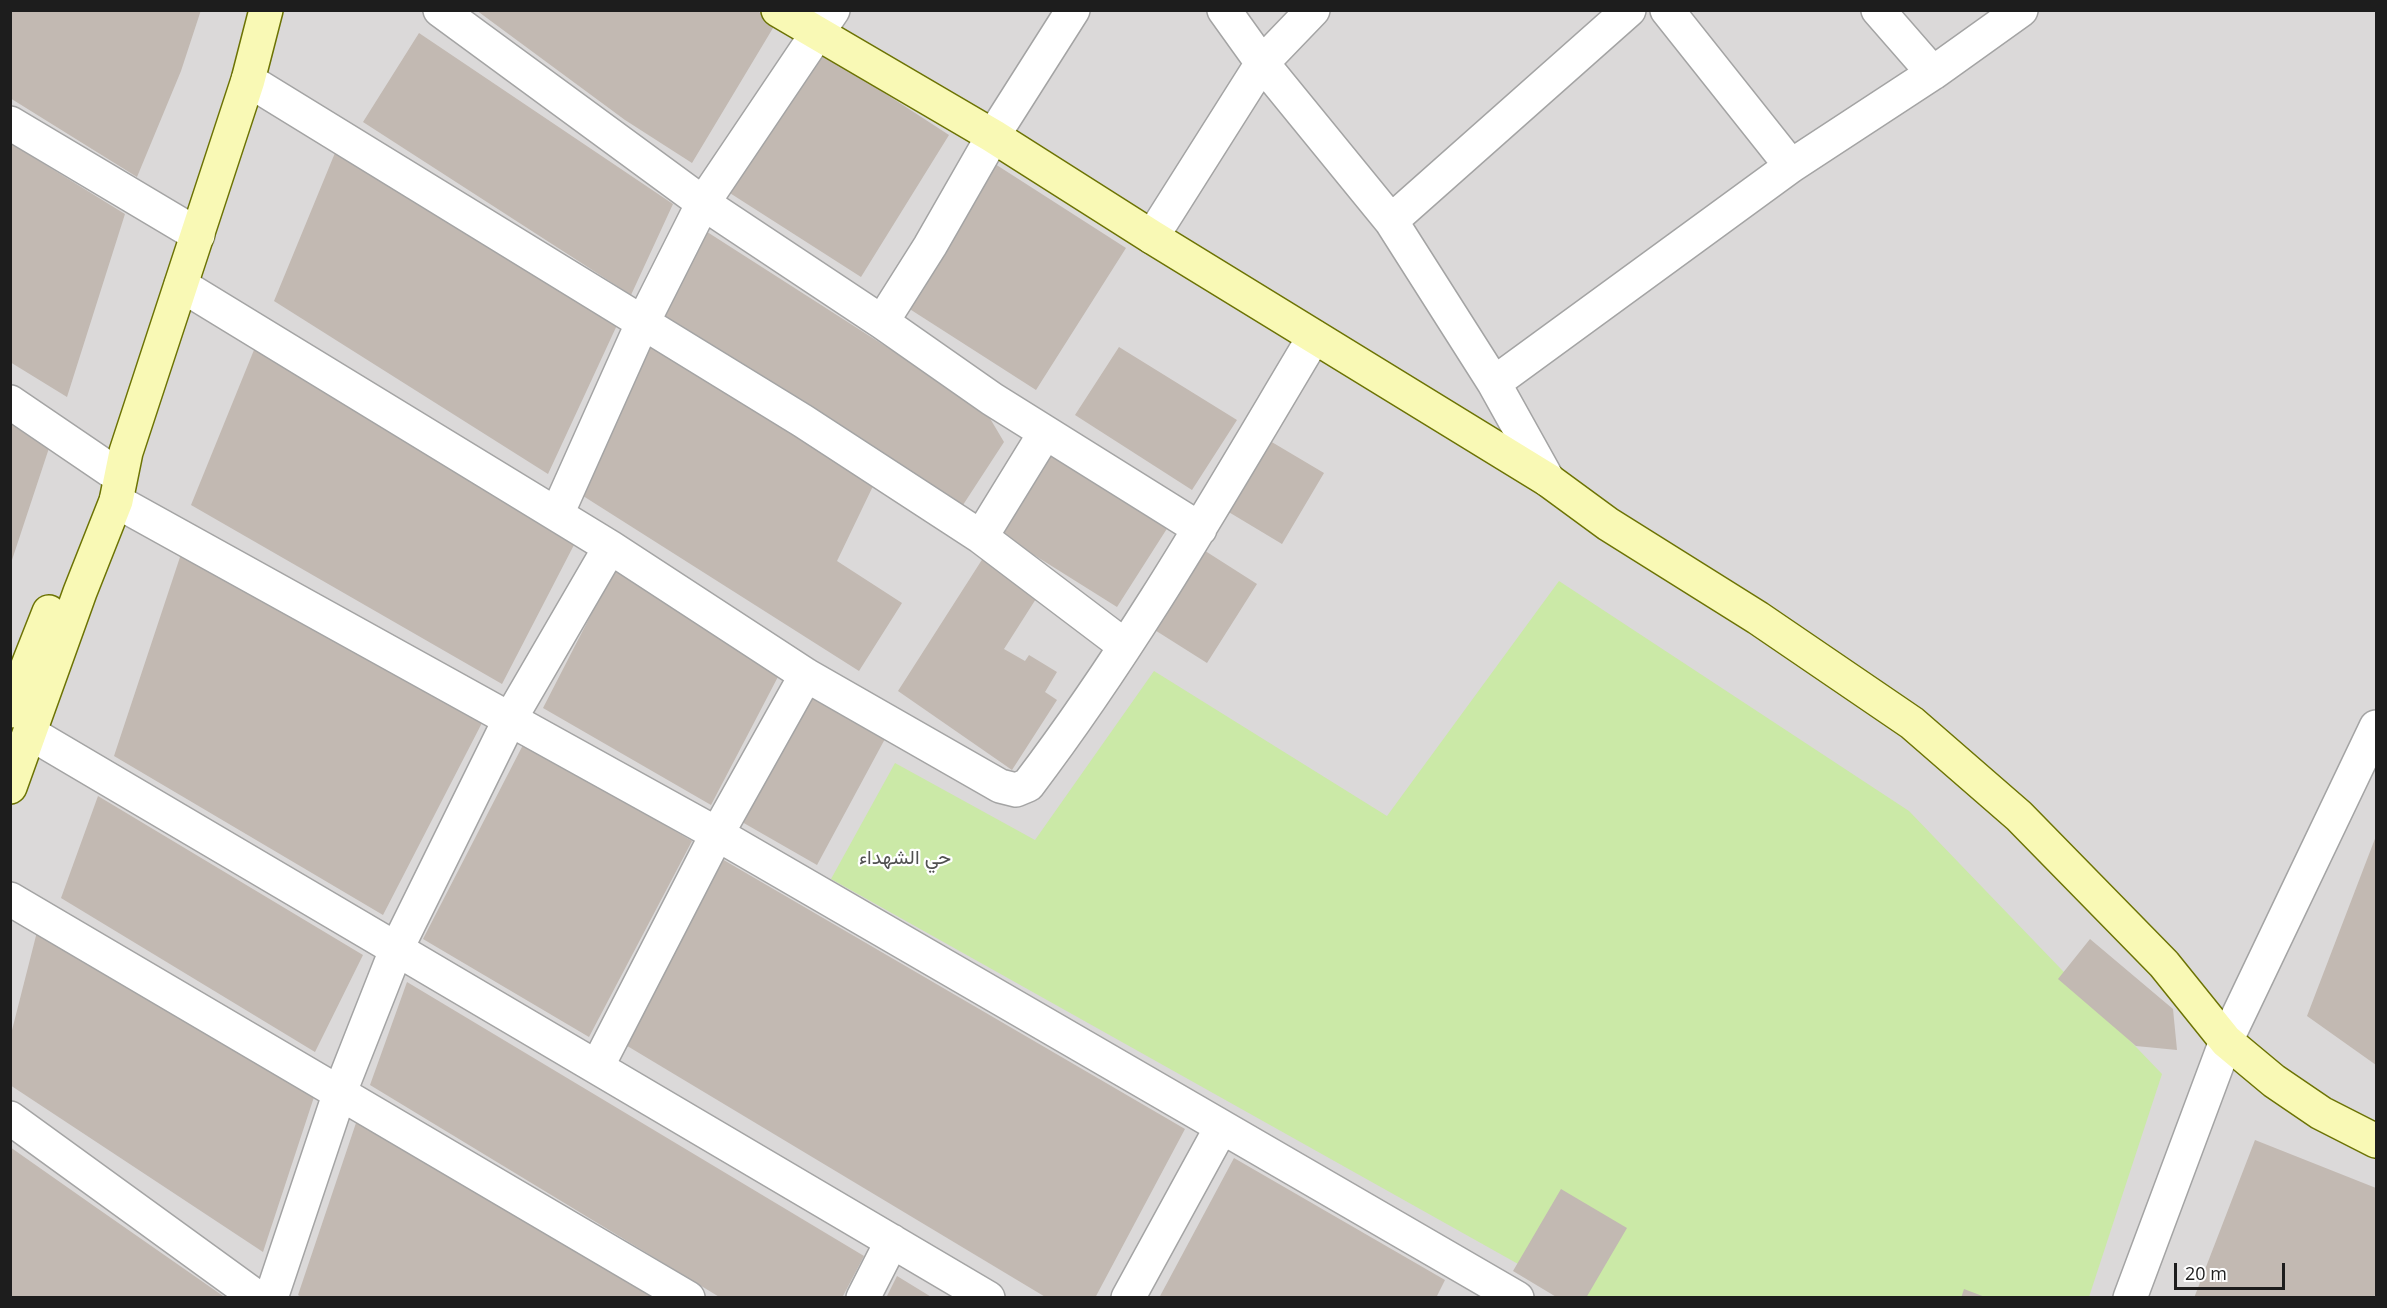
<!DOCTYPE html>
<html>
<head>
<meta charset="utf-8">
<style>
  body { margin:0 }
  #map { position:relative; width:2387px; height:1308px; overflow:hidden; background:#eee9e2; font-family:"Open Sans",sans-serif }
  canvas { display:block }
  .frame { position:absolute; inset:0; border:12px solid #1d1d1d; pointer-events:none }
  .scale { position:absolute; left:2174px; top:1263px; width:111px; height:27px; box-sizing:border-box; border:3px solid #1d1d1d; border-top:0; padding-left:8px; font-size:18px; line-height:21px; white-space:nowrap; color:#1d1d1d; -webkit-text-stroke:4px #fff; paint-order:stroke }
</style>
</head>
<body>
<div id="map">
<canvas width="2387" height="1308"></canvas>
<div class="frame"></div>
<div class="scale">20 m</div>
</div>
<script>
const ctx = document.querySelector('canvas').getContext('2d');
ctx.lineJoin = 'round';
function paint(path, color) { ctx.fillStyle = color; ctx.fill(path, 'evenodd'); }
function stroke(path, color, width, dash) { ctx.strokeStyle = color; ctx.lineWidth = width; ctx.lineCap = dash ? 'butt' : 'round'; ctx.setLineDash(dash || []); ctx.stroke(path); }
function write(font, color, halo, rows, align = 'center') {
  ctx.font = font + ' "Open Sans",Vazirmatn,sans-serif'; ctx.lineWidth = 4.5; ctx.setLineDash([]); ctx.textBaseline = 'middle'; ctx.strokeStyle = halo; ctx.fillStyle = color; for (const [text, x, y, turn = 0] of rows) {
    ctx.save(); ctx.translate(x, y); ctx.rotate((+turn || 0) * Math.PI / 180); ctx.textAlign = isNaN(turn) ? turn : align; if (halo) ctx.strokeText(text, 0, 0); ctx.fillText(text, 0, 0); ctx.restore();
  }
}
paint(new Path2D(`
  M11 11H2376V1297H11Z`), '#dbd9d9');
paint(new Path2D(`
  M1559 581 1909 811 2162 1074 2089 1297H1577L831 879 895 763 1035 840 1154 671 1387 816Z`), '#cbe9a7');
paint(new Path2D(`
  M10 10H201L181 71 137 177 10 98Z
  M476 10H756L776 23 692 163 625 120Z
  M419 33 673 204 631 295 363 122Z
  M809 44 949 135 861 277 722 188Z
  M10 143 125 214 67 397 10 362Z
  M337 148 618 323 548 474 274 301Z
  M981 155 1126 248 1036 390 894 299Z
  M701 228 985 410 1004 442 961 508 662 315Z
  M649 343 874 484 837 561 902 603 859 671 580 494Z
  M256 345 575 543 502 684 191 505Z
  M1119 347 1237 420 1192 490 1075 415Z
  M10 412 52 439 11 563H10Z
  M1265 438 1324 473 1282 544 1222 508Z
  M1051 452 1168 527 1117 607 999 533Z
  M184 545 484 719 383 915 114 756Z
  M1199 547 1257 584 1207 663 1150 627Z
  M985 555 1041 591 1004 649 1025 661 1029 655 1057 672 1045 692 1057 700 1012 770 898 691Z
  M615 568 781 671 711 805 543 708Z
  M812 691 886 737 817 865 742 822Z
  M524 743 692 841 589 1037 423 939Z
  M98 796 363 955 315 1052 61 898Z
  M2376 836V1065L2307 1016Z
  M722 859 1185 1129 1095 1298H1047L624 1044Z
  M39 924 316 1091 263 1252 10 1085V1038Z
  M2090 939 2173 1009 2177 1050 2136 1046 2058 979Z
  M407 982 864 1256 842 1298H721L370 1085Z
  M358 1117 657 1298H303L298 1295Z
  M2255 1140 2376 1188V1291L2374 1298H2194Z
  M10 1147 94 1206 226 1298H10Z
  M1234 1158 1445 1280 1436 1298H1159Z
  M1561 1189 1627 1228 1586 1298H1558L1513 1271Z
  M897 1276 933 1298H886Z
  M1964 1289 1985 1297V1298H1961Z`), '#c2b9b2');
const street = new Path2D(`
  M440 10 703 203 882 322
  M1073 10 993 136 930 246 882 322 992 399 1200 529
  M1224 10 1262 63 1391 221
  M1667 10 1791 166
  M1878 10 1933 73
  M248 80 803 421 981 537 1125 646
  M10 123 198 235
  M1152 237 1262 63 1313 10
  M181 285 610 547 806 675 1000 786 1016 790 1028 785C1135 644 1223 489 1314 337
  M1494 383 1791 166 1933 73 2021 10
  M10 402 110 470
  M1548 480 1494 383 1391 221 1629 10
  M116 501 717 834 1517 1298
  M557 514 642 324 703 203 833 10
  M981 537 1045 433
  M30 733 988 1298
  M10 899 688 1298
  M597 1067 717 834 806 675
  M10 1118 258 1298
  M271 1298 340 1092 396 950 510 719 610 547
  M863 1298 892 1241
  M1128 1298 1221 1128
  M2130 1298 2226 1041 2376 727`);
const secondary = new Path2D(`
  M778 10 993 136 1152 237 1548 480 1608 524 1758 618 1912 723 2019 816 2164 964 2226 1041 2274 1081 2321 1113 2376 1141
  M10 711 49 612
  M10 787 80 592 116 501 126 452 248 80 266 10`);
stroke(street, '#a4a4a4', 36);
stroke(secondary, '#6c7304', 36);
stroke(street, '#fff', 33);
stroke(secondary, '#f9f9b5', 33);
write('20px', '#505050', '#fff', [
  ["حي الشهداء",905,858]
]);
</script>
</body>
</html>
